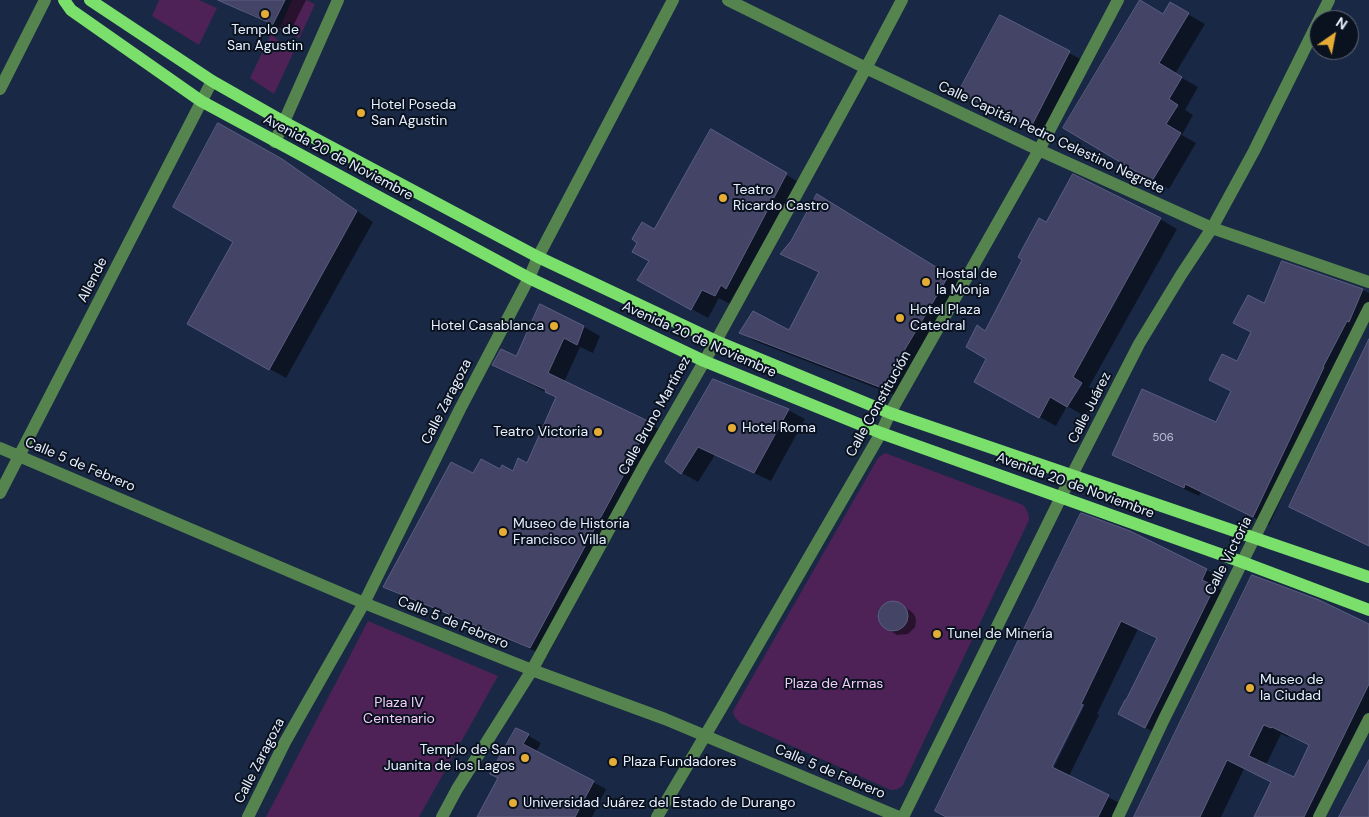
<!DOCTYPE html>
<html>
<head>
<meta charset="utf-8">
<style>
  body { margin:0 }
  #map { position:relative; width:1369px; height:817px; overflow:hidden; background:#192945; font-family:"DM Sans",sans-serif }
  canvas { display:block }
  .north { position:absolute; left:1309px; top:10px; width:50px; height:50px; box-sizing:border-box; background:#0b121f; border:1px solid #636b79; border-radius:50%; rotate:33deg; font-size:14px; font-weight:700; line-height:20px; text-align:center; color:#e7f0ff }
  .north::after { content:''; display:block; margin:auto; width:18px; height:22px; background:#e6ad36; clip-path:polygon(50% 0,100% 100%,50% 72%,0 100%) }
</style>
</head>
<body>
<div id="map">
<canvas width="1369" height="817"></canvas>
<div class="north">N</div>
</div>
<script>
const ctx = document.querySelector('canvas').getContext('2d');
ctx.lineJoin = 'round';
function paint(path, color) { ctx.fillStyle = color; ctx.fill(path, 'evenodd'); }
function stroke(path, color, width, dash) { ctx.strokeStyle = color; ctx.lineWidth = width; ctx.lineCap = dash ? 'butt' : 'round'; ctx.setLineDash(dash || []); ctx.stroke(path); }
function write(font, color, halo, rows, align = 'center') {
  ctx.font = font + ' "DM Sans",sans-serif'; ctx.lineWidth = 4; ctx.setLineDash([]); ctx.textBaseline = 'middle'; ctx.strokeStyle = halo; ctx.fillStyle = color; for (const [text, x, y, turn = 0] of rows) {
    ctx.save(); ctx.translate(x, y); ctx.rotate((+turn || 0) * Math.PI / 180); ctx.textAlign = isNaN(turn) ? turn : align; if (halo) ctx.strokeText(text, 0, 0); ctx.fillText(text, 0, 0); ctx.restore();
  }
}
paint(new Path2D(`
  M159 0H199L217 8 199 45 152 16Z
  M292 0H306L315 4 299 39 291 30H279Z
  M271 34 285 46 296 47 274 94 250 78Z
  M885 453 1023 505C1027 510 1029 513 1029 520L903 785C899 789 896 790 891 790L740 723 734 716 733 711 878 458ZM892 601C903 603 912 611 906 623 894 649 857 610 892 601Z
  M368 621 498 676 419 817H266Z`), '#4e2256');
paint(new Path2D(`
  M233 0H306L290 32 247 14 231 4Z
  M1170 4 1205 24 1175 74 1198 87 1185 110 1193 115 1182 135 1196 143 1169 189 1065 128 1164 15Z
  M1001 17 1086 62 1048 136 976 102 959 92Z
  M219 125 299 170 373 222 286 378 188 324 235 242Z
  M711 131 802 184 732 305 719 298 708 318 656 289 650 261 655 230Z
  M1073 176 1160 219 1177 229 1089 387 1098 394 1084 416 1067 406 1056 426 992 391 988 359 986 332Z
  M834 205 965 285 899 397 757 342 741 333 789 331 820 273 798 263 782 254Z
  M1283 262 1363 290 1369 293V319L1339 377 1269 525 1201 492 1199 496 1129 464 1114 455 1217 423 1232 391 1211 380 1237 363Z
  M584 327 600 336 593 353 580 347 564 382 650 424 666 433 638 487 547 656 401 596 385 587 474 474 501 471 514 473 528 464 557 398 494 365 516 357Z
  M1369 342V546L1307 516 1290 507Z
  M714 380 788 410 805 419 771 481 715 455 698 482 682 473Z
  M1129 532 1207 570 1223 579 1219 589 1231 597 1162 736 1136 723 1158 639 1138 629 1097 714 1099 715 1069 776 1125 806 1119 817H947ZM1082 704H1085L1051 773 1048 772Z
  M892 602 898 604 911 611 915 616 916 621 915 627 908 634 897 635 883 626 880 622 879 616 880 611 882 607Z
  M1369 626V728L1325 817H1255L1272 782 1244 769 1221 817H1135ZM1281 734 1288 737 1289 736 1310 746 1295 778 1266 765Z
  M517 729 541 743 536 752 606 789 592 817H478L500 778Z`), '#0007');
const building = new Path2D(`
  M218 0H285L273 24Z
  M1140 0 1163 14 1170 2 1189 13 1159 63 1182 77 1169 99 1178 105 1166 124 1181 133 1152 181 1063 128Z
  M1000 15 1070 51 1031 127 958 93Z
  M218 123 282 159 357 211 269 370 187 324 233 242 173 207Z
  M711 129 787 173 726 289 721 285 715 296 702 290 691 310 637 280 649 261 632 252 637 243 632 239 642 222 654 229Z
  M1073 174 1161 218 1073 377 1082 383 1067 407 1050 397 1039 418 974 382 986 359 966 347 977 325 985 331 1022 260 1018 257 1039 218 1046 222Z
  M817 194 949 275 882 388 739 333 753 311 789 330 819 272 780 254 791 241Z
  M1282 261 1363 289 1349 322 1347 321 1323 367H1324L1253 517 1185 484 1184 488 1112 455 1142 389 1216 422 1231 391 1209 380 1222 354 1237 361 1251 332 1233 323 1248 295 1264 303Z
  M540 304 584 326 577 345 564 338 548 373 650 422 622 478 530 648 383 587 451 462 473 473 481 459 500 469 502 465 513 471 518 458 527 463 556 397 545 392 546 390 492 365 501 349 516 356Z
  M1369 339V546L1289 507Z
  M713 379 789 409 754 473 698 447 681 474 665 462Z
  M1081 513 1130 531 1207 569 1202 580 1215 586 1145 728 1118 714 1125 700H1126L1157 638 1121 621 1081 704 1083 705 1052 767 1109 795 1098 817H946L935 811Z
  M1252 575 1319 600 1369 624V684L1304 817H1254L1271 782 1227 760 1200 817H1134ZM1264 725 1271 728 1272 727 1309 745 1294 777 1249 756Z
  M878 616a15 15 0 1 1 30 0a15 15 0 1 1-30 0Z
  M516 728 529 734 523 744 594 781 575 817H477L498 778 490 774Z
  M1369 760V817H1339Z`);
paint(building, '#434466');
stroke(building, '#5c5e81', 1);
stroke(new Path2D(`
  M728 0 866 68 1039 150 1212 228 1369 282
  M1319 20 1329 0
  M0 89 45 0
  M275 142 338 0
  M0 448 364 603 532 670 665 719 899 817
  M0 493 212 81
  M248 817 285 742 364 603 460 409 529 278 538 257 673 0
  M442 817 457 789 532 670 645 464 716 341 866 68 902 0
  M657 817 722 707 881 433 890 413 1039 150 1118 0
  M903 817 1072 475 1139 344 1181 275 1212 228 1254 151 1319 20
  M1118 817 1164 719 1369 308
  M1319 817 1369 719`), '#55844e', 12);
stroke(new Path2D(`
  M64 0 71 10 201 101 529 278 704 361 881 433 1242 562 1369 610
  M90 0 212 81 284 122 538 257 716 341 890 413 1369 577`), '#7adf6b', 12);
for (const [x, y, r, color] of [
  [265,14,5,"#e6ad36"],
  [361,113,5,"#e6ad36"],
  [723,198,5,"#e6ad36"],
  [926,282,5,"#e6ad36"],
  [900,318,5,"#e6ad36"],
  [554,326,5,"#e6ad36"],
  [732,428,5,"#e6ad36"],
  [598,432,5,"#e6ad36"],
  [503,532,5,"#e6ad36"],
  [937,634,5,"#e6ad36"],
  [1250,688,5,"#e6ad36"],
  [525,758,5,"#e6ad36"],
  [613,762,5,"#e6ad36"],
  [513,803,5,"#e6ad36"]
]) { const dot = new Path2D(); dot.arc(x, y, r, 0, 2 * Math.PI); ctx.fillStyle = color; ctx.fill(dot); stroke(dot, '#0b121f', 2); }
write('11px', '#bec5d9', null, [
  ["506",1163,438]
]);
write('14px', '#e7f0ff', '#0b121f', [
  ["Templo de",265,30,"center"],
  ["San Agustin",265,46,"center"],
  ["Hotel Poseda",371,105],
  ["San Agustin",371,121],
  ["Teatro",733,190],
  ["Ricardo Castro",733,206],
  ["Hostal de",936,274],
  ["la Monja",936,290],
  ["Hotel Plaza",910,310],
  ["Catedral",910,326],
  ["Hotel Casablanca",544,326,"right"],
  ["Hotel Roma",742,428],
  ["Teatro Victoria",588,432,"right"],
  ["Museo de Historia",513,524],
  ["Francisco Villa",513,540],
  ["Tunel de Minería",947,634],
  ["Museo de",1260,680],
  ["la Ciudad",1260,696],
  ["Templo de San",515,750,"right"],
  ["Juanita de los Lagos",515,766,"right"],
  ["Plaza Fundadores",623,762],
  ["Universidad Juárez del Estado de Durango",523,803]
], 'left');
write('14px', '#e7f0ff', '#0b121f', [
  ["Calle Capitán Pedro Celestino Negrete",1051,138,25],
  ["Avenida 20 de Noviembre",338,158,28],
  ["Allende",93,280,-63],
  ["Avenida 20 de Noviembre",699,340,24],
  ["Calle Zaragoza",447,402,-63],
  ["Calle Constitución",879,404,-61],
  ["Calle Juárez",1090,408,-63],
  ["Calle Bruno Martínez",655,416,-61],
  ["Calle 5 de Febrero",80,465,23],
  ["Avenida 20 de Noviembre",1075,486,20],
  ["Calle Victoria",1229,556,-63],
  ["Calle 5 de Febrero",453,623,22],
  ["Calle Zaragoza",260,761,-63],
  ["Calle 5 de Febrero",830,772,23]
]);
write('14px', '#f2ccf9', '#0b121f', [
  ["Plaza de Armas",834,684],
  ["Plaza IV",399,703],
  ["Centenario",399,719]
]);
</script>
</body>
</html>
